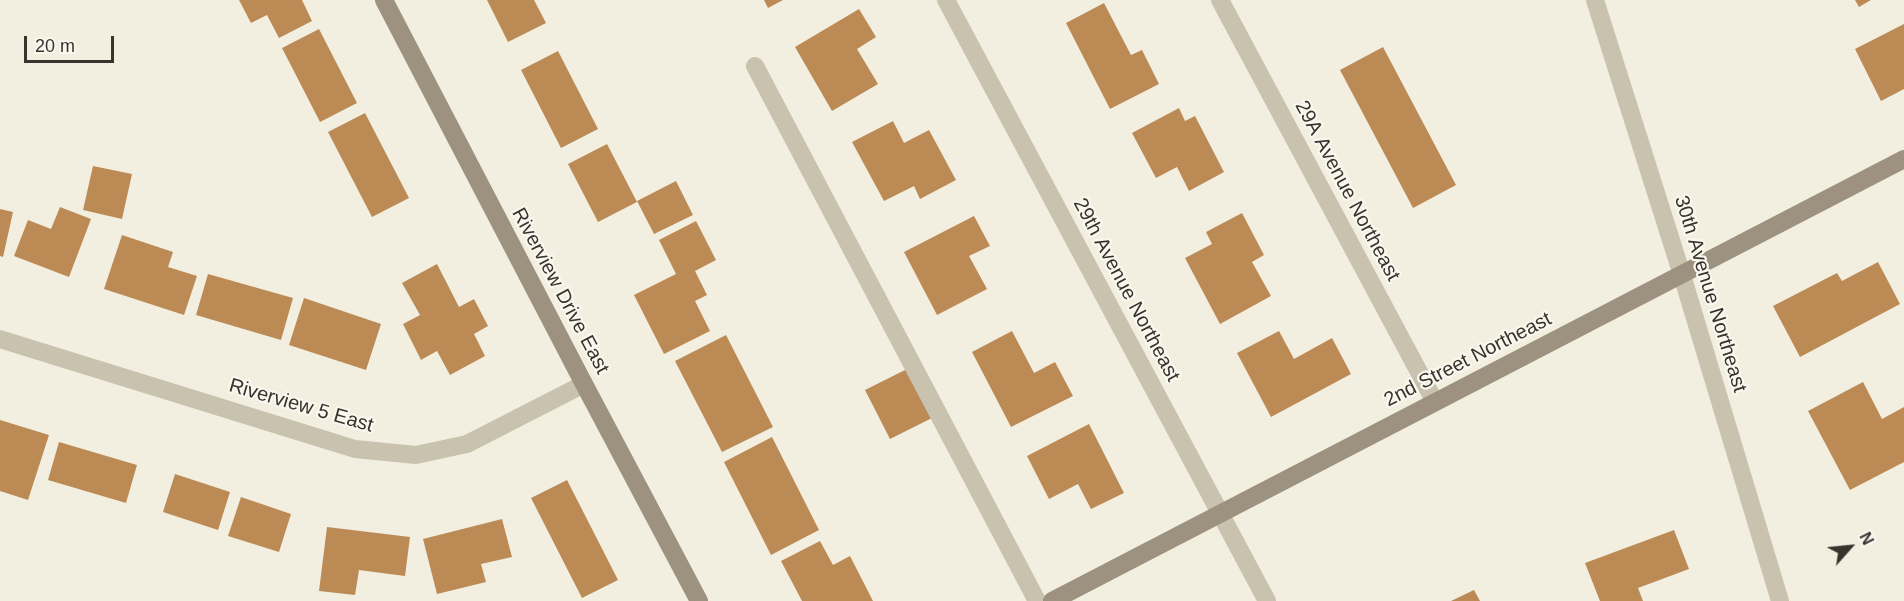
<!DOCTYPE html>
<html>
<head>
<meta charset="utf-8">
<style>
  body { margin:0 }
  #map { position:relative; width:1904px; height:601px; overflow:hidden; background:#f2efe1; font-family:Arial,sans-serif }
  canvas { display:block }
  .north { position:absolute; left:1820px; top:517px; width:60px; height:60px; -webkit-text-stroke:4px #f9f7ee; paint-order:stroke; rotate:63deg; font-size:16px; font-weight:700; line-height:24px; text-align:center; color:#38332c }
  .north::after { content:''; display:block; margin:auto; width:21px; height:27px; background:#38332c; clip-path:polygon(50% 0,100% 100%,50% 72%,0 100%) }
  .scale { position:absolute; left:24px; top:36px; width:90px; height:27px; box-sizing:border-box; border:3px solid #38332c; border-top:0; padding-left:8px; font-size:18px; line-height:21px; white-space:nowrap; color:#38332c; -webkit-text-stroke:4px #f9f7ee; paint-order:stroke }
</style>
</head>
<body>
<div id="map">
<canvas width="1904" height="601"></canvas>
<div class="north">N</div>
<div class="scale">20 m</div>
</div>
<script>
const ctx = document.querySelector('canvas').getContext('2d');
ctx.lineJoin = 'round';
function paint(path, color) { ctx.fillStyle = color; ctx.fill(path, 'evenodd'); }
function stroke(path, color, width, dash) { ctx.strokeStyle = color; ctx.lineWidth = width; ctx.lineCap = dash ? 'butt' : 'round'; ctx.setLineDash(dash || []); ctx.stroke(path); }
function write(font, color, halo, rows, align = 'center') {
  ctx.font = font + ' Arial,sans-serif'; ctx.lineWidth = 4.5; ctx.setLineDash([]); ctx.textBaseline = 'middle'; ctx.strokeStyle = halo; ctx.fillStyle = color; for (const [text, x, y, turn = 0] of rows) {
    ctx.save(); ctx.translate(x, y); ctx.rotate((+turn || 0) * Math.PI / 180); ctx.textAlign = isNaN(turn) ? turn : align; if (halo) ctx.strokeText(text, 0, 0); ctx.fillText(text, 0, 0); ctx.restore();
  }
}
paint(new Path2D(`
  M239 0H302L312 21 279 38 267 15 251 23Z
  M487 0H534L546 23 508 42Z
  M764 0H783L768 8Z
  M1855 0H1871L1859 7Z
  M1104 3 1131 55 1142 50 1159 84 1110 109 1066 23Z
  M859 9 876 37 857 49 878 84 832 111 795 47Z
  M1904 24V89L1881 101 1855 49Z
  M319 29 357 103 320 122 282 48Z
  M1383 47 1456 185 1413 208 1340 70Z
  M558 51 598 129 561 148 521 70Z
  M1179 108 1185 121 1195 116 1224 172 1189 191 1177 167 1156 178 1132 133Z
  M365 113 409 198 372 217 328 132Z
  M893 121 904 143 929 130 956 180 920 199 914 186 884 201 852 142Z
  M607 144 637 202 598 222 568 164Z
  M93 166 132 174 122 219 83 210Z
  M676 181 693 215 654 234 637 201Z
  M60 207 91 219 69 277 14 256 28 220 51 229Z
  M0 209 13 212 3 257 0 256Z
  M1242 213 1264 255 1252 262 1271 296 1220 324 1185 258 1212 244 1206 232Z
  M974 216 990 246 969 256 987 289 937 315 904 252Z
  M696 221 716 260 695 271 707 295 695 301 710 331 664 354 634 295 676 274 659 240Z
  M122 235 173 252 168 267 197 276 184 315 104 289Z
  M1878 262 1900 304 1800 357 1773 306 1837 273 1842 281Z
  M437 264 459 307 474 299 488 326 474 334 485 356 450 375 437 351 421 360 403 324 420 315 402 283Z
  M208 274 293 298 281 340 196 315Z
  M304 298 381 324 366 370 289 345Z
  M1012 331 1034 373 1055 362 1073 396 1011 427 972 352Z
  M1279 331 1294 359 1332 338 1351 374 1271 417 1237 353Z
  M726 335 773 427 722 452 675 361Z
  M909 368 934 417 890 439 865 390Z
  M1863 382 1882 419 1904 407V462L1850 490 1808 411Z
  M0 420 49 435 28 500 0 491Z
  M1089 424 1124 493 1091 509 1078 484 1049 499 1027 456Z
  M772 437 819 530 771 555 724 462Z
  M59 442 137 465 126 503 48 480Z
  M175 474 230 492 218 530 163 512Z
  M567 480 618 580 582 598 531 498Z
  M241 497 291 514 279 552 228 536Z
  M502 519 512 557 481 564 486 582 437 594 423 539Z
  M327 527 410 537 405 576 359 570 355 595 319 591Z
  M1674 530 1689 569 1638 588 1643 601H1600L1585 563Z
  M820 541 833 565 850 556 873 601H802L781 561Z
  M1474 590 1480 601H1451Z`), '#bc8b55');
stroke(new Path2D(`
  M755 66 1037 601`), '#c9c2ae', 18);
stroke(new Path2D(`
  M946 0 1267 601
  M1220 0 1435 402
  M1595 0 1682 275 1780 601
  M0 339 355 449 416 455 467 444 584 384`), '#c9c2ae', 18);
stroke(new Path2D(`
  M384 0 584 384 699 601
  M1052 601 1904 159`), '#9d927f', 18);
write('20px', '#38332c', '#f9f7ee', [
  ["29A Avenue Northeast",1347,191,62],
  ["29th Avenue Northeast",1126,290,62],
  ["Riverview Drive East",560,291,62],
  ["30th Avenue Northeast",1710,294,73],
  ["2nd Street Northeast",1468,360,-27],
  ["Riverview 5 East",301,406,16]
]);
</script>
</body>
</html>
